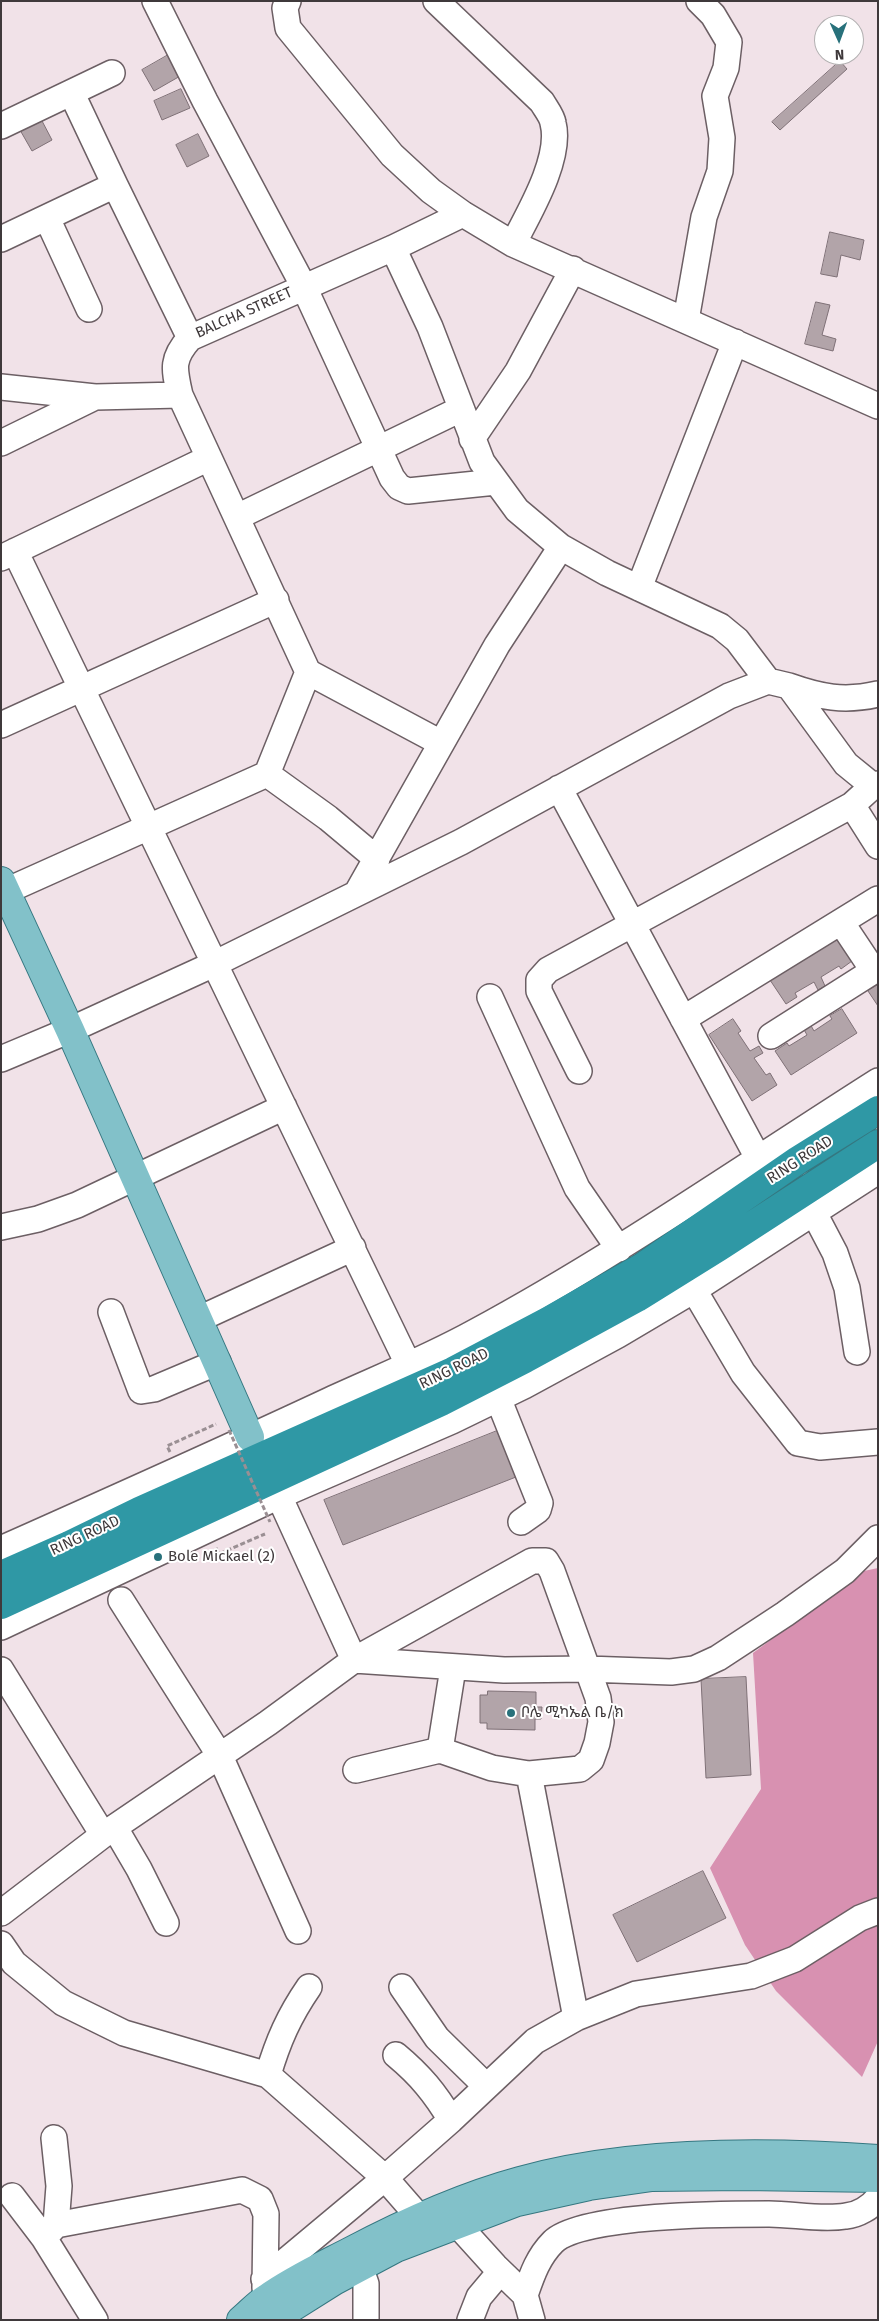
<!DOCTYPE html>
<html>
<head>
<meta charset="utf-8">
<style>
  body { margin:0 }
  #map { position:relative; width:879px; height:2321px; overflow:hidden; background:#f1e2e8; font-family:"Fira Sans",sans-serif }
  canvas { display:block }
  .frame { position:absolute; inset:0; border:2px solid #3f393b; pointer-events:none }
  .north { position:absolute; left:814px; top:15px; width:50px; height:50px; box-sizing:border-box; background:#fff; border:1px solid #b2b0b1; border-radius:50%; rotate:178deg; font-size:14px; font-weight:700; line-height:20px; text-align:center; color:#3f393b }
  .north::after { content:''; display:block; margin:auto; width:18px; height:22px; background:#28717b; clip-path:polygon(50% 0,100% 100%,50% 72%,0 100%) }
</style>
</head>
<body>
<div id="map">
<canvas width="879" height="2321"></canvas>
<div class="frame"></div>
<div class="north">N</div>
</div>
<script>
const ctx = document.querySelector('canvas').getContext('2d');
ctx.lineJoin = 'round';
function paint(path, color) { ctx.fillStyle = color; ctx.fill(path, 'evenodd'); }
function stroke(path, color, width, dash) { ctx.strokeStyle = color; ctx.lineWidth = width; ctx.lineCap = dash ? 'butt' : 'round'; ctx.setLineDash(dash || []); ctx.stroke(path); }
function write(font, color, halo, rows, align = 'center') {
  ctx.font = font + ' "Fira Sans","Noto Sans Ethiopic",sans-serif'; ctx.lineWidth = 4; ctx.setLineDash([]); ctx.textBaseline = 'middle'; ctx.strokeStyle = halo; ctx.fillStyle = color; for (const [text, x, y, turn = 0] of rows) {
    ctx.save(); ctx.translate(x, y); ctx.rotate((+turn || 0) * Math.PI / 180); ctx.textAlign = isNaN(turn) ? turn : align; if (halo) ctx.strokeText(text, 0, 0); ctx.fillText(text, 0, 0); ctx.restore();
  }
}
paint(new Path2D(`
  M878 1568V2041L862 2077 776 1991 745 1945 710 1868 761 1789 753 1653 864 1571Z`), '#d891b1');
const building = new Path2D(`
  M170 54 182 75 154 91 142 70Z
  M840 61 847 69 780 130 772 122Z
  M181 89 190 108 162 120 154 101Z
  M41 119 52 140 32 151 20 130Z
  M198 134 209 156 187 167 176 145Z
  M830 232 864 240 860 260 841 255 837 277 821 274Z
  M816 302 830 305 822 335 836 339 833 351 805 344Z
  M837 938 852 961 841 969 839 966 821 977 825 986 818 990 814 982 795 993 797 997 786 1004 770 980Z
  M878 985V1006L868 991Z
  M842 1009 857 1033 791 1075 775 1051 787 1043 789 1046 807 1035 802 1026 809 1022 814 1031 832 1019 830 1016Z
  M733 1019 741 1031 738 1033 750 1051 759 1046 763 1053 754 1058 766 1075 770 1073 777 1085 752 1101 709 1035Z
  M497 1431 516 1477 343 1545 324 1500Z
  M746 1677 751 1775 706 1778 701 1679Z
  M488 1691 536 1692V1707H542L541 1719H535V1730L487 1729V1723H480V1695H487Z
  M703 1871 726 1918 637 1962 613 1915Z`);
paint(building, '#b2a4a9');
stroke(building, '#7e7076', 1);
const minor = new Path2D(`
  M155 1 205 101 304 287 392 478 399 487 408 491 496 482
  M288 1 285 8 288 28 392 155 431 191 463 214 513 244 878 406
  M436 1 542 102C546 109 552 116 553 123 562 158 529 213 513 244
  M72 94 115 185 190 338 393 248 463 214
  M1 126 112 73
  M47 218 89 309
  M1 239 115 185
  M393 248 430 327 482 462 517 510 561 547 607 573 720 626 737 640 768 681
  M686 320 704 217 720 171 722 138 715 96 726 68 729 42 713 15 699 1
  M190 338C171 359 174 369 180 395L308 672 441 743
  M1 387 95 397 180 395
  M472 439 518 371 573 269
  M1 443 95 397
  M237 517 461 409
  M15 551 408 1364
  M1 558 209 458
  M639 588 735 342
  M789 686C820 697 844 702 878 694
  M1 725 276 600
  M267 774 328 818 377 859
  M559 788 758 1158
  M852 805 878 846
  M6 891 267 774 308 672
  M358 891 497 645 561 547
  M841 922 873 970
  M490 997 577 1188 619 1249
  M683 1019 878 899
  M771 1036 878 968
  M1 1059 70 1030 214 964 461 842 729 696 768 681 789 686 846 764 873 786 878 784
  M579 1071 539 991V980L548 970 852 805 873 786
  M813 1211 835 1253 847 1288 857 1352
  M1 1227 38 1219 77 1205 284 1107
  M694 1290 743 1373 798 1443 820 1447 878 1442
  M111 1312 141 1391 154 1389 218 1362
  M199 1319 353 1248
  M498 1398 540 1503 538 1510 521 1522
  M279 1496 354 1660
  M1 1549C111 1500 221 1451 330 1400 378 1378 428 1358 475 1332 614 1257 744 1166 878 1081
  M121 1600 220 1756 298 1931
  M1 1627 279 1496 452 1421 524 1386 618 1335 694 1290 878 1171
  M354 1660 504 1670 587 1669 671 1672 694 1669 718 1658 785 1614 845 1571 878 1538
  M1 1670 103 1835
  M356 1770 440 1750 453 1668
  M529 1774 576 2018
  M115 1828 139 1869 166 1923
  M1 1913 103 1835 268 1723 354 1660 532 1561H546L552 1571 598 1698 601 1722 597 1743 591 1760 580 1769 529 1774 492 1768 440 1750
  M1 1944 14 1963 63 2003 124 2033 268 2075 385 2178 419 2217
  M402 1987 437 2038 486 2086
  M396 2055C420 2075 435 2093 451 2120
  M268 2075C278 2041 289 2016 309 1987
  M54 2138 59 2186 56 2225
  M12 2196 44 2238 95 2320
  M457 2224 495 2266 525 2295 532 2320
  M44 2238 56 2225 242 2190 260 2199 266 2214 265 2288
  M360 2267 366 2284V2320
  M264 2279 385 2178 451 2120 535 2041 576 2018 636 1994 751 1976 795 1959 860 1918 878 1911
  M525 2295C532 2275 538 2257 553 2242 581 2214 726 2214 769 2214 793 2214 822 2220 846 2216 858 2215 871 2207 878 2198
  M470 2320 479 2297 500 2272`);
const major = new Path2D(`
  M1 881 70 1030 250 1437
  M241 2320C250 2313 257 2304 267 2298 292 2280 322 2266 349 2252 404 2223 461 2197 520 2181 628 2151 766 2151 878 2159
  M272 2320 334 2281 396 2248 517 2202 589 2186 652 2177 744 2176 878 2178`);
const highway = new Path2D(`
  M1 1575 69 1545 139 1511 453 1371 548 1321 641 1268 798 1160 878 1110
  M1 1605 441 1402 525 1359 637 1298 719 1247 878 1144`);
stroke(minor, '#6c5f64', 28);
stroke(major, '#357780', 30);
stroke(highway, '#357780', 30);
stroke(new Path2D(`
  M170 1452 167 1446 216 1424
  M216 1548 219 1554 265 1534`), '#9a8f93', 3, [5, 2.5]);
stroke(minor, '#fff', 25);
stroke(major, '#82c1c9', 28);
stroke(highway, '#2f98a5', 28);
stroke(new Path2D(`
  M229 1430 270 1522`), '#9a8f93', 3, [5, 2.5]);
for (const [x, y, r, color] of [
  [158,1557,5,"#28717b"],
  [511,1713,5,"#28717b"]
]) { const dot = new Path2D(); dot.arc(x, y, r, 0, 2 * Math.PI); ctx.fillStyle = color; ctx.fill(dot); stroke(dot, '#fff', 2); }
write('15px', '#3f393b', '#fff', [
  ["BALCHA STREET",244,313,-24],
  ["RING ROAD",800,1160,-33],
  ["RING ROAD",454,1369,-26],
  ["RING ROAD",85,1536,-25]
]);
write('15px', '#3f393b', '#fff', [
  ["Bole Mickael (2)",168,1557],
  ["ቦሌ ሚካኤል ቤ/ክ",521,1713]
], 'left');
</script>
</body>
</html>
